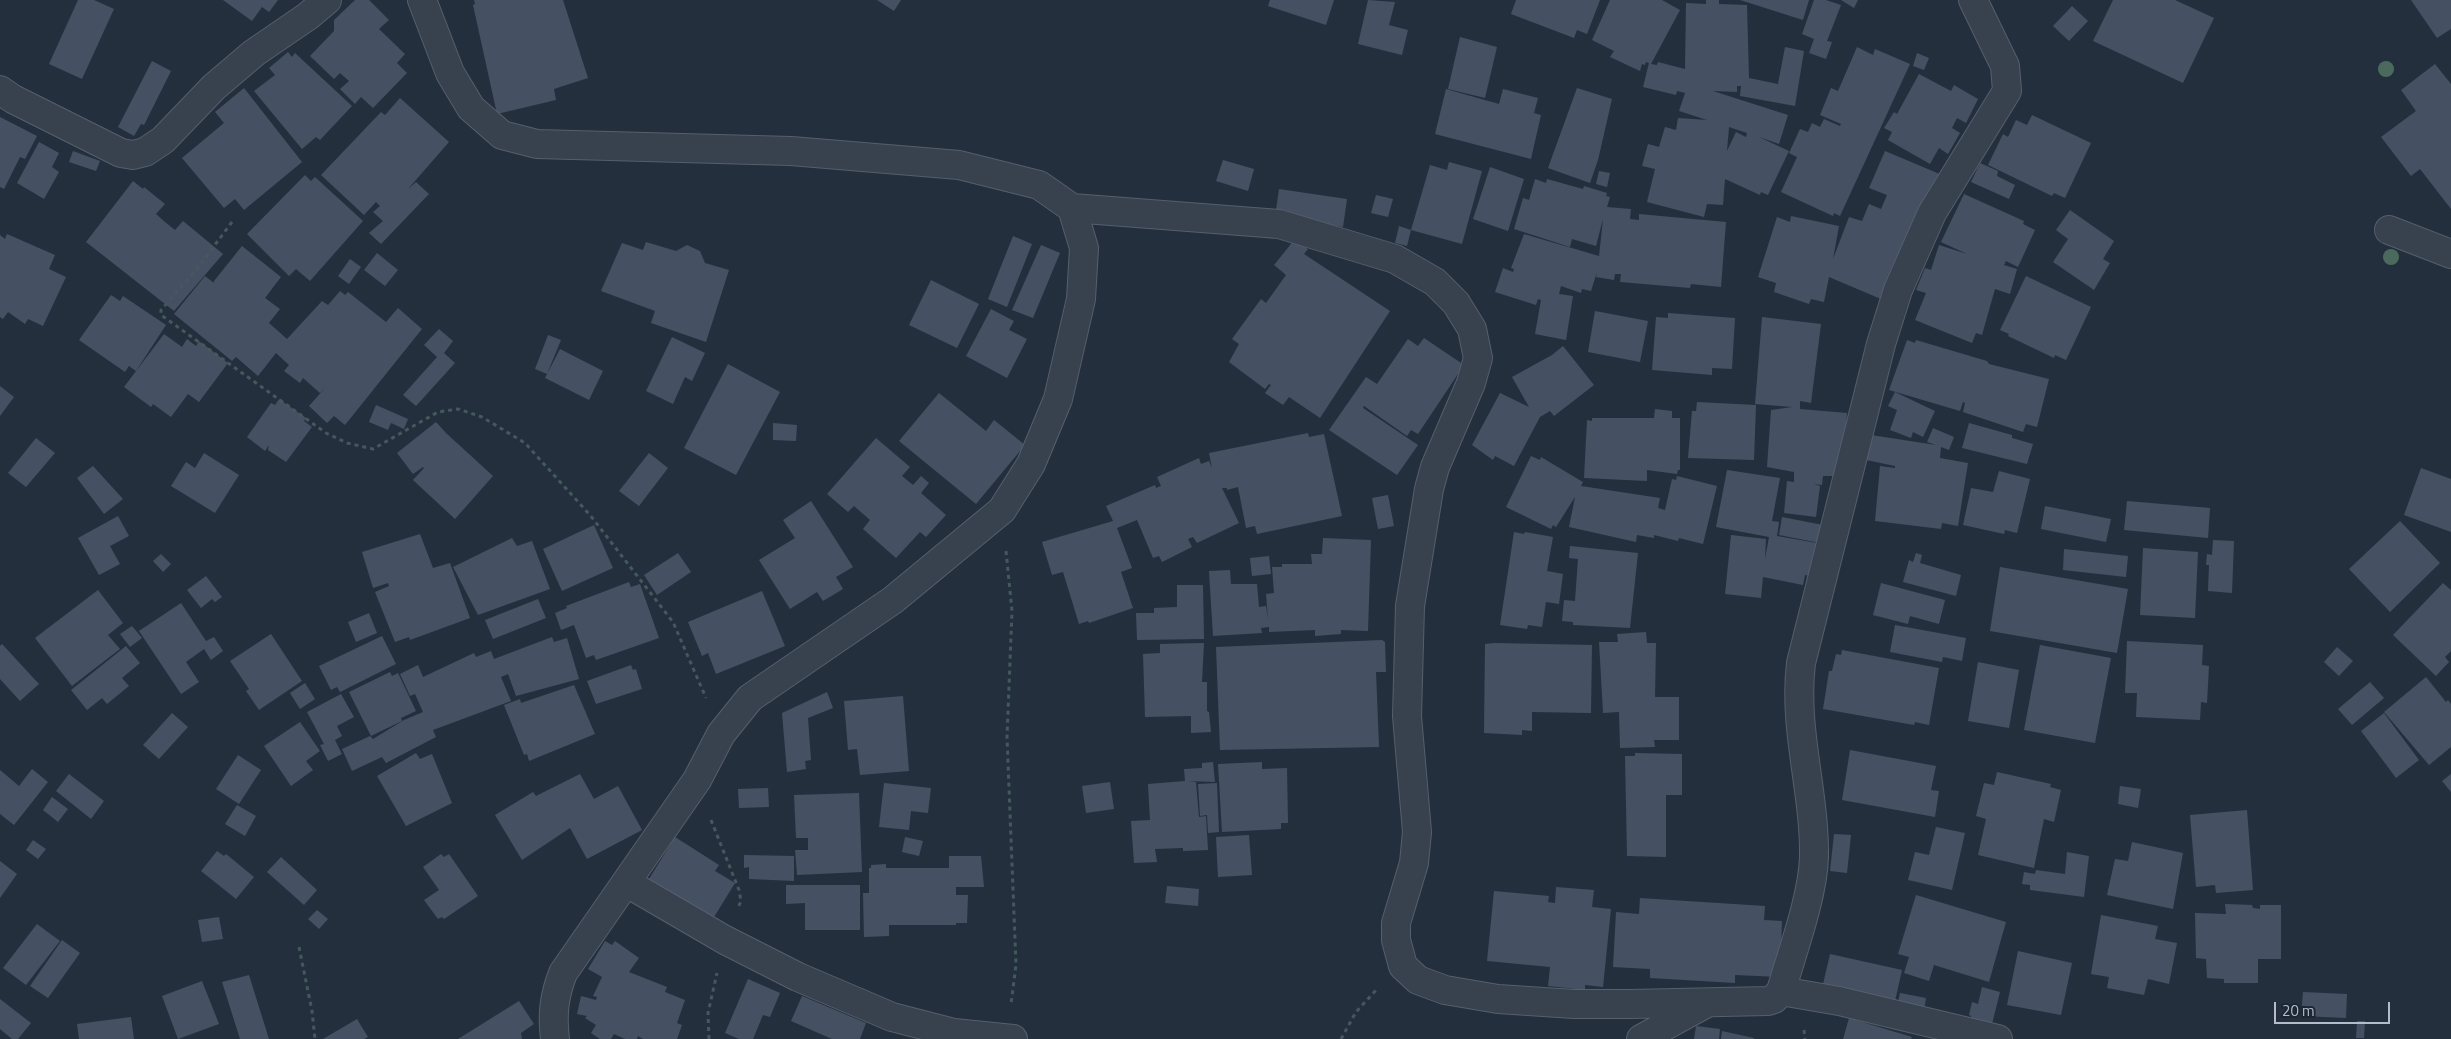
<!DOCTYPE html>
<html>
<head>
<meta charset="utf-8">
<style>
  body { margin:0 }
  #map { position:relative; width:2451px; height:1039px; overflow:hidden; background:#242f3e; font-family:"Titillium Web",sans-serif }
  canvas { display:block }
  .scale { position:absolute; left:2274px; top:1002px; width:116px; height:22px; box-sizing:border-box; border:2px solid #b4bcc9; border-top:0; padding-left:6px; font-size:15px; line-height:18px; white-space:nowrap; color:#b4bcc9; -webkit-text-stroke:4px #1d2633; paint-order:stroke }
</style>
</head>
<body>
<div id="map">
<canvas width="2451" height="1039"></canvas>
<div class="scale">20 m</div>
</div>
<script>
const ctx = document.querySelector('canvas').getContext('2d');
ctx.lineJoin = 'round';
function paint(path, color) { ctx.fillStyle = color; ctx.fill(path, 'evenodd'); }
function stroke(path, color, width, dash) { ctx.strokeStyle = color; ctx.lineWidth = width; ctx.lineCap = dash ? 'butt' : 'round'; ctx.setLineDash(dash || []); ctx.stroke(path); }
paint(new Path2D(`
  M78 0H94L114 9 82 79 49 64Z
  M223 0H278L269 12 262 7 252 21Z
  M355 0H369L389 20 379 29 405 54 397 63 407 73 373 108 361 97 355 104 340 89 349 81 340 73 334 79 310 56 334 31V20Z
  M474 0H563L588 78 554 89 556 100 497 114 473 5 475 4Z
  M877 0H901L894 11Z
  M1270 0H1334L1326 25 1268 6Z
  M1368 0 1395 2 1389 25 1408 30 1402 55 1358 44Z
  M1516 0H1600L1587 34 1577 30 1574 38 1511 14Z
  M1610 0H1662L1680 10 1651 64 1657 65 1658 62 1685 69 1686 3 1706 4V0H1719V4L1747 5 1749 78 1778 84 1785 47 1804 51 1795 106 1740 96 1741 86H1737V92L1713 91 1788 115 1779 144 1759 137 1789 151 1768 195 1761 192 1760 195 1725 179 1723 205 1707 204 1704 217 1647 202 1655 169 1642 166 1648 144 1659 147 1665 127 1676 130 1678 118 1707 120 1679 111 1685 93 1677 91 1676 95 1643 87 1649 63 1646 62 1645 65 1642 64 1640 71 1610 57 1614 51 1592 40ZM1729 127 1747 133 1746 137 1736 132 1727 151Z
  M1740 0H1809L1803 20Z
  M1814 0H1826L1841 5 1827 41 1832 42 1826 59 1809 53 1814 39 1802 34Z
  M1841 0H1858L1854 8Z
  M2113 0H2175L2214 18 2183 83 2093 41Z
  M2411 0H2451V29L2437 38Z
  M2072 6 2088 21 2069 41 2053 26Z
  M1460 37 1497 47 1485 98 1448 89Z
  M1857 47 1873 55 1875 49 1910 64 1840 216 1834 213 1833 216 1781 192 1797 157 1789 153 1800 129 1808 132 1812 123 1820 127 1824 119 1840 126 1841 124 1820 115 1831 88 1838 91Z
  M288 52 292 57 295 53 352 106 320 140 316 137 302 149 254 91 275 75 269 68Z
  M1917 53 1929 58 1924 70 1913 66Z
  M152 61 171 71 144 125 141 124 134 136 118 127Z
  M2435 64 2451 84V209L2420 169 2411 176 2381 137 2416 111 2401 90Z
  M1919 74 1951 91 1954 85 1978 99 1966 123 1957 118 1952 128 1960 133 1948 154 1939 148 1930 164 1888 140 1892 132 1884 128 1894 112 1897 114Z
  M244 88 302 162 244 210 235 199 224 208 182 158 224 123 215 112Z
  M1577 88 1612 99 1598 160 1590 183 1548 168Z
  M1446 89 1499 104 1503 89 1538 98 1534 113 1541 115 1531 159 1435 134Z
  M400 98 449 142 408 189 416 182 429 194 381 244 369 233 383 221 373 212 380 206 376 202 364 215 321 175 381 112 385 115Z
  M2032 115 2091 143 2065 198 2054 193 2052 196 1988 165 2003 134 2008 137 2016 120 2027 125Z
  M0 117 37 136 25 159 20 157 4 189 0 187Z
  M39 142 59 153 52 167 59 172 44 199 17 183Z
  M73 151 100 161 96 171 69 162Z
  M1885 151 1942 175 1888 302 1829 277 1824 302 1811 299 1809 304 1774 292 1776 283 1758 277 1777 217 1790 222 1791 216 1839 226 1833 259 1849 217 1862 221 1869 204 1881 209 1887 195 1869 188Z
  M1223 160 1254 169 1248 191 1216 181Z
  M1449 162 1482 171 1462 244 1411 230 1430 165 1447 170Z
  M1980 163 1998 171 1997 176 2015 185 2009 199 1971 182Z
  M1490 167 1524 179 1508 231 1473 219Z
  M1599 171 1610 173 1607 187 1596 184Z
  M305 175 311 181 315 177 363 221 310 281 296 269 289 276 247 234Z
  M1535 179 1546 183 1547 179 1583 189 1584 186 1607 193 1606 196 1610 197 1607 207 1631 209 1630 219 1639 220V214L1726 222 1721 287 1691 284 1690 288 1620 282 1621 274H1615L1614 280 1596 277 1597 272 1591 291 1582 289 1581 293 1561 286 1559 294 1573 296 1566 340 1535 334 1541 300 1538 299 1536 305 1495 292 1503 268 1513 272 1514 269 1511 268 1524 234 1599 256 1603 219 1596 246 1572 239 1570 247 1514 229 1523 198 1529 200Z
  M133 181 143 189 144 187 165 204 156 214 165 222 175 230 183 221 223 254 174 311 86 242Z
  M1279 189 1347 199 1343 227 1275 217Z
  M1964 194 2024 221 2023 224 2035 230 2018 267 2006 261 2004 265 2017 269 2010 294 1995 289 1982 335 1976 333 1972 343 1915 320 1926 293 1916 290 1925 268 1931 270 1939 245 1967 254 1941 242Z
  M1376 195 1393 199 1388 217 1371 213Z
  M2070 210 2114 241 2103 259 2110 263 2094 290 2053 262 2068 239 2056 230Z
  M1399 226 1411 230 1407 246 1395 243Z
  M7 234 55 255 49 269 66 277 43 326 28 319 25 324 8 312 3 319 0 317V235L5 239Z
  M1013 236 1032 244 1007 307 988 299Z
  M1295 239 1308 249 1304 254 1390 311 1320 418 1289 397 1283 405 1265 393 1271 385 1269 384 1265 389 1229 362 1239 344 1232 339 1261 299 1266 303 1286 275 1274 265Z
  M646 242 676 251 687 245 700 251 705 263 729 270 706 342 651 323 655 311 601 291 622 243 643 250Z
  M1041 245 1060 253 1033 318 1012 310Z
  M242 246 281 277 265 298 280 309 269 323 287 339 322 301 328 305 340 291 345 295 348 292 386 322 398 308 422 329 345 425 334 416 327 423 309 406 326 387 320 393 303 378 300 383 284 371 289 365 276 353 258 376 236 357 232 361 174 314 205 276 214 283V281Z
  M377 253 398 270 385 286 364 270Z
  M350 259 361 267 349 284 338 276Z
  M2026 276 2091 307 2066 360 2055 355 2054 358 2008 336 2009 334 2000 330Z
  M931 280 979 304 957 348 909 325Z
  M111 295 120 301 123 296 166 325 136 371 129 366 125 372 79 340Z
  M991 309 1014 321 1009 330 1027 339 1007 378 966 356Z
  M1595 311 1648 321 1640 362 1588 352Z
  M1668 313 1735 318 1732 369 1712 368V375L1652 370 1656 317 1668 318Z
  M1762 317 1821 324 1811 403 1800 401V409L1847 413 1842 476H1823L1822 485 1814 484 1820 486 1816 517 1784 513 1787 481 1794 482V472L1767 467 1771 410 1792 407 1755 404Z
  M439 329 453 341 444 353 455 363 416 406 403 395 437 357 424 345Z
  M164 334 182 347 187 339 196 346 199 341 228 363 199 402 188 394 171 417 153 404 151 407 124 387Z
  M548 335 561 340 547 374 535 369Z
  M672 337 705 353 692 381 685 377 673 404 646 391Z
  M1424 338 1464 365 1418 434 1411 430 1407 436 1364 406 1363 408 1418 445 1397 475 1329 430 1366 377 1377 384 1408 339 1418 346Z
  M1907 340 1915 343 1916 340 1987 361 1989 364 2049 379 2037 427 2026 424 2023 432 1963 412 1965 403 1963 402 1960 411 1889 390Z
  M1563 346 1594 385 1554 416 1550 411 1540 417 1514 466 1495 456 1493 460 1472 445 1500 393 1529 407 1512 377 1552 355Z
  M560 349 603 371 589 400 545 378Z
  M728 364 780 392 736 475 684 448Z
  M0 386 14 397 0 416Z
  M1895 392 1935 411 1923 437 1913 432 1911 438 1890 430 1897 410 1888 406Z
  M939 393 986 431 994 420 1025 445 976 504 899 441Z
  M279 399 306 418 304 421 312 427 286 462 268 450 269 445 265 451 247 437 271 403 275 405Z
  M1697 402 1756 405 1754 460 1688 458 1692 411H1696Z
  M376 405 408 419 404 429 391 423 388 430 369 422Z
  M1655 409 1672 411V418H1680V470H1678L1677 474 1647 470V481L1584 478 1587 420 1592 421V418H1654Z
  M436 422 446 433 493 476 455 519 413 480 424 468 423 467 413 474 397 453Z
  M773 423 797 425 796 441 773 440Z
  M1969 423 2012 435V438L2033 444 2027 464 1962 448Z
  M1933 428 1954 437 1949 450 1941 447 1940 458 1968 463 1958 526 1942 523 1941 529 1875 521 1880 466 1895 468V466L1866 460 1871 435 1936 445 1927 442Z
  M1308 433 1309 437 1324 434 1342 516 1257 534 1255 526 1246 528 1238 487 1227 490V488H1222L1239 523 1197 543 1193 537 1188 539 1192 547 1162 562 1159 556 1153 558 1137 520 1117 528 1132 568 1121 572 1133 608 1089 623 1088 621 1079 624 1063 572 1052 575 1042 542 1113 521 1106 506 1155 485 1156 488 1161 486 1157 477 1199 458 1201 464 1209 461 1212 468 1209 453Z
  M36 438 55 453 26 487 8 473Z
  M876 438 910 467 902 476 913 485 921 476 929 483 921 493 946 515 926 537 920 532 896 558 863 529 870 520 854 506 848 512 827 494Z
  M204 453 239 475 215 513 171 486 186 462 195 468Z
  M649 453 668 468 639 506 619 491Z
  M1531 456 1540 460 1541 457 1583 482 1581 486 1660 498 1658 508 1665 510 1672 479 1676 480 1677 476 1717 486 1703 544 1679 538 1678 541 1654 535V538L1637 535 1636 542 1569 527 1575 497 1556 527 1553 525 1551 529 1506 507Z
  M93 466 123 499 104 514 77 478Z
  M2421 468 2451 479V532L2404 515Z
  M1727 470 1780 478 1772 521 1779 522 1777 536 1817 543 1812 567 1815 577 1805 575 1803 585 1763 577 1761 598 1725 594 1731 535 1766 539 1765 559 1769 537 1716 527Z
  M1999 471 2030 479 2017 533 2005 530 2004 534 1963 525 1971 488 1993 492Z
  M1388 495 1394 526 1378 529 1372 498Z
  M811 501 853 567 836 577 843 589 823 601 817 592 790 609 759 560 795 538 783 520Z
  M2127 501 2210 508 2208 538 2124 530Z
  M2045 506 2111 519 2106 542 2041 529Z
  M118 516 129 536 110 546 120 564 99 575 78 538Z
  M1782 517 1828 526 1825 544 1779 535Z
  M2400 521 2440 563 2390 612 2349 569Z
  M594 525 613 568 562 591 543 549Z
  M1514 532 1524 534 1525 532 1553 537 1547 571 1563 574 1559 604 1546 602 1542 627 1528 625 1527 629 1500 625Z
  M420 534 433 568 450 563 470 618 410 640 409 637 395 642 375 592 389 586 388 583 373 588 362 552Z
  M512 538 517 546 532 541 550 589 478 615 453 567Z
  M1323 538 1371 540 1368 631 1341 630V634L1315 636V630L1269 632V627L1261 628 1262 633 1213 636 1209 571 1230 570 1231 584H1257L1259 607 1266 606 1268 619 1266 594 1274 593 1272 567H1282V564H1312L1311 554H1322Z
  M2213 540 2234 541 2232 593 2208 591 2209 565H2206L2207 554 2212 555Z
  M1570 546 1638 553 1630 628 1573 625V622L1562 621 1564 600 1575 601 1578 559 1569 558Z
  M2143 548 2198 552 2195 618 2140 615Z
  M2064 549 2128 556 2126 577 2063 570Z
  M678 553 691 572 657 595 644 575Z
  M1916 553 1922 555 1920 563 1961 575 1956 596 1903 582 1909 560 1913 562Z
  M161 554 171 564 163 572 153 561Z
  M1269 556 1271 574 1252 576 1250 558Z
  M2000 567 2128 589 2117 653 1990 631Z
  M206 576 222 597 215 602 212 599 201 608 187 590Z
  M629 582 631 587 640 584 659 638 596 660 594 655 586 658 574 625 561 630 555 613 567 608 566 606Z
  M1881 583 1945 600 1939 624 1910 616 1908 624 1873 615Z
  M2443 583 2451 590V651L2445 657 2449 662 2436 676 2393 635Z
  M1177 585H1203L1204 639 1137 640 1136 613H1154V608L1177 607Z
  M98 590 123 623 108 635 120 649 72 686 35 638Z
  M762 591 785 646 716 674 708 653 702 656 688 622Z
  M538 599 546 618 493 639 485 620Z
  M181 603 206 641 214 637 223 651 211 660 204 649 186 662 199 682 181 694 139 631Z
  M369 613 377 633 356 642 348 622Z
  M1895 625 1966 638 1962 661 1943 657 1942 662 1890 652Z
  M132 626 142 638 130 647 120 634Z
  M1646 632 1647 643H1656L1655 697H1679V740H1654L1655 747 1620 748 1619 712 1603 713 1599 642H1618L1617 634Z
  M271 634 302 681 259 710 246 691 249 689 230 661Z
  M382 636 396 664 340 692 337 687 331 690 319 666Z
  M552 637 554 642 567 638 579 679 516 696 508 674 501 677 511 701 433 730 436 737 386 763 382 757 352 771 342 749 370 736 373 739 404 720 423 712 415 694 410 696 400 674 418 665 423 677 474 653 476 657 491 651 494 659Z
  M1382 640 1385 642 1386 672H1376L1379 747 1220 750 1216 647Z
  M2127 641 2203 645 2202 665 2209 666 2207 703 2201 702 2200 720 2136 717 2137 693H2125Z
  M1204 643 1202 682H1207V711L1209 712 1211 732 1191 733V716L1145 717 1143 654 1160 653V644Z
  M1494 643 1592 645 1591 713 1532 712V731L1522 730V735L1484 733 1485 644Z
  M2 644 39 684 20 701 0 679V646Z
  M2040 645 2111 658 2095 743 2024 730Z
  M126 646 140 663 122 678 129 686 107 704 102 698 87 710 71 690Z
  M2337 647 2353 661 2339 676 2324 662Z
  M1842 650 1939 668 1929 725 1915 722 1914 725 1823 709 1829 671H1832L1836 654 1841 655Z
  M1978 662 2019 670 2009 728 1968 721Z
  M631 665 633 670 636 669 642 689 596 704 587 681Z
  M390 672 392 676 398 673 416 711 401 718 402 721 371 736 349 692Z
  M2426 677 2446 702 2448 700 2451 704V747L2429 765 2384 712Z
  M2370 682 2384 698 2352 725 2338 709Z
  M305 683 315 699 300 709 290 693Z
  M574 685 595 734 529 761 527 754 524 755 504 705 520 699 521 703Z
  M827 692 833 708 808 718 811 760 805 761 806 769 787 772 782 713Z
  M341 694 354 717 337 726 342 736 335 740 342 754 328 761 320 745 324 744 307 712Z
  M903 696 909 771 860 775 857 749 848 750 844 701Z
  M172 713 188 727 159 759 143 745Z
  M2384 713 2419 760 2396 778 2361 731Z
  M300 722 320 751 306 761 313 770 291 786 264 746Z
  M1850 750 1936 766 1931 790 1939 791 1935 817 1842 800Z
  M416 753 420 759 432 754 452 803 406 826 377 776Z
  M1635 753 1682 754V795H1666V857L1627 856 1625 756H1635Z
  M238 755 261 770 239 804 216 789Z
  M1213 762 1215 782 1188 781 1196 782 1199 817 1206 816 1208 850 1183 851V848L1155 849 1157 862 1134 863 1131 821 1150 820 1148 784 1185 781 1184 769 1202 768V763Z
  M1262 762V769L1287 768 1288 823H1281V829L1222 832 1218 764Z
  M32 769 48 782 14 825 0 814V770L19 786Z
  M1997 772 2051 784 2050 787 2061 790 2054 822 2044 819 2034 868 1978 855 1986 819 1976 816 1984 783 1994 785Z
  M69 774 104 801 91 819 56 791Z
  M580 774 594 799 618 786 642 830 587 859 570 828 522 860 495 815 533 792 536 796Z
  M2451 774V792L2442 781Z
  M1110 782 1114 809 1086 813 1082 786Z
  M884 783 931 788 928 813 911 811 909 830 879 827Z
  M1217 783 1219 832 1208 833 1207 815 1200 816 1198 784Z
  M2120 786 2141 789 2138 808 2118 804Z
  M768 788 769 807 739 808 738 789Z
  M859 793 862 872 797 875 795 850H808V838H796L794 795Z
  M52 797 68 809 58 822 43 810Z
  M237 805 256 816 245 836 225 824Z
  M2247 810 2253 890 2216 893 2215 885 2196 887 2190 815Z
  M1936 827 1965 833 1952 890 1908 880 1915 852 1929 855Z
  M1834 834 1851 835 1847 873 1830 871Z
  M1249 835 1252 875 1218 877 1216 837Z
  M675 837 719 865 715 871 735 883 711 922 644 887Z
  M905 837 923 841 919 856 902 852Z
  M33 840 46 849 38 859 26 850Z
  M2132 842 2183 853 2173 909 2107 895 2115 859 2128 861Z
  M217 851 224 856 226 854 254 877 236 899 201 871Z
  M2067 852 2089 856 2084 897 2030 890V885L2022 884 2024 872 2035 874 2036 870 2065 874Z
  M441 854 444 857 449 854 478 896 444 919 442 917 438 919 424 900 439 890 423 867Z
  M744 855 794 856V881L749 879V867L744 868Z
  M949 856H981L984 887H956V895H968L967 923H956V925H889V936L864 937 863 893H869V868H871V865L886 864V868H949Z
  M281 857 317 890 304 905 267 872Z
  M0 861 17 874 0 898Z
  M786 885H860V930H805V903L786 904Z
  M1167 886 1199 889 1198 906 1165 903Z
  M1556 887 1594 890 1592 907 1611 909 1603 987 1585 985V990L1548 986 1550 967 1487 961 1494 891 1549 896 1548 902 1555 903Z
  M1916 895 2006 922 1989 982 1934 965 1929 981 1904 973 1909 957 1898 954Z
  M1640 898 1765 906 1764 920 1782 921 1780 977 1735 975V983L1650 978V969L1613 967 1616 912 1639 914Z
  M2225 904 2252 905 2253 908 2260 909V905H2281V959H2258V983H2224V979L2207 978 2206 959 2196 958 2195 913 2226 914Z
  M317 910 328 919 319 929 308 919Z
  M2101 915 2158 926 2155 939 2177 943 2169 984 2148 979 2144 995 2107 988 2109 977 2091 974Z
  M219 917 223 939 202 942 198 920Z
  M37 924 60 941 26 985 3 968Z
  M62 940 80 953 48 998 30 986Z
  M605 941 612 945 615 941 639 958 629 972 667 987 665 992 685 1000 677 1023 682 1025 677 1039H643L638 1036 637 1039H625L614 1034 611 1039H600L591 1033 596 1025 585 1018 587 1016 577 1014 581 996 596 1000 597 997 593 996 602 977 588 969Z
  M2018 951 2072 963 2061 1015 2007 1005Z
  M1830 954 1902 970 1893 1010 1821 993Z
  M249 975 269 1039H240L222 982Z
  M748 979 780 993 770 1017 763 1015 753 1039H739L725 1033Z
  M202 981 219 1024 178 1039 162 996Z
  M1982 987 2000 992 1990 1032 1967 1029 1971 1016 1969 1015 1972 1002 1978 1004Z
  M2303 992 2347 994 2346 1018 2301 1016Z
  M1900 993 1926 998 1923 1017 1896 1012Z
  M802 996 866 1023 860 1039H832L791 1021Z
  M0 999 31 1023 18 1039H12L0 1029Z
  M519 1001 534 1024 521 1033 522 1039H458Z
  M131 1017 134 1039H79L77 1024Z
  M1849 1018 1912 1037 1911 1039H1843Z
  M357 1019 368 1037 364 1039H323Z
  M2357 1021H2365L2364 1038H2356Z
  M1696 1026 1720 1029 1719 1039H1694Z
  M1722 1031 1754 1038V1039H1721Z`), '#455162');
const minor = new Path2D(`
  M422 0 450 73 471 108 502 135 537 144 791 151 959 165 1039 185 1072 208 1084 248 1081 299 1058 399 1031 464 1002 510 893 600 750 698 721 734 697 780 563 973C554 996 552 1015 555 1039
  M0 90 13 99 121 153 133 155 145 152 163 140 214 87 254 53 308 16 327 0
  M1072 208 1279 224 1395 259 1435 282 1456 303 1472 329 1478 358 1471 383 1435 467 1429 489 1410 606 1407 716 1417 832 1414 863 1396 923V940L1403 966 1418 980 1445 990 1498 999 1574 1004H1630L1768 1001 1774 999 1781 991C1792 953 1813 896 1814 857 1815 792 1793 729 1801 663L1881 344 1898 290 1932 213 2007 91 2005 66 1973 0
  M2389 230 2451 254
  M627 883 725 940 798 977 892 1017 954 1033 1013 1039
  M1781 991 1839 1001 1998 1039
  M1641 1039 1705 1004`);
stroke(minor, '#565f6c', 30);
stroke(new Path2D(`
  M232 222 197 269 161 310V315L326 433 347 443 373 449 438 412 458 409 482 417 525 443 590 515 673 622 706 698
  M1006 551 1012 611 1007 737 1016 965 1011 1004
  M711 820 739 890 741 901 738 908
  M299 947 312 1011 315 1039
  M1804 1030 1805 1039
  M709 1039 708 1013 717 973
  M1341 1039 1356 1012 1378 988`), '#44595c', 3, [4, 4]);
stroke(minor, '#38414e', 28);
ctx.fillStyle = '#4b6a5d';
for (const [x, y] of [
  [2386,69],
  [2391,257]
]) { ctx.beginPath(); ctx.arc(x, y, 8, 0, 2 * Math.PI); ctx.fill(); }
</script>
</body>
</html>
